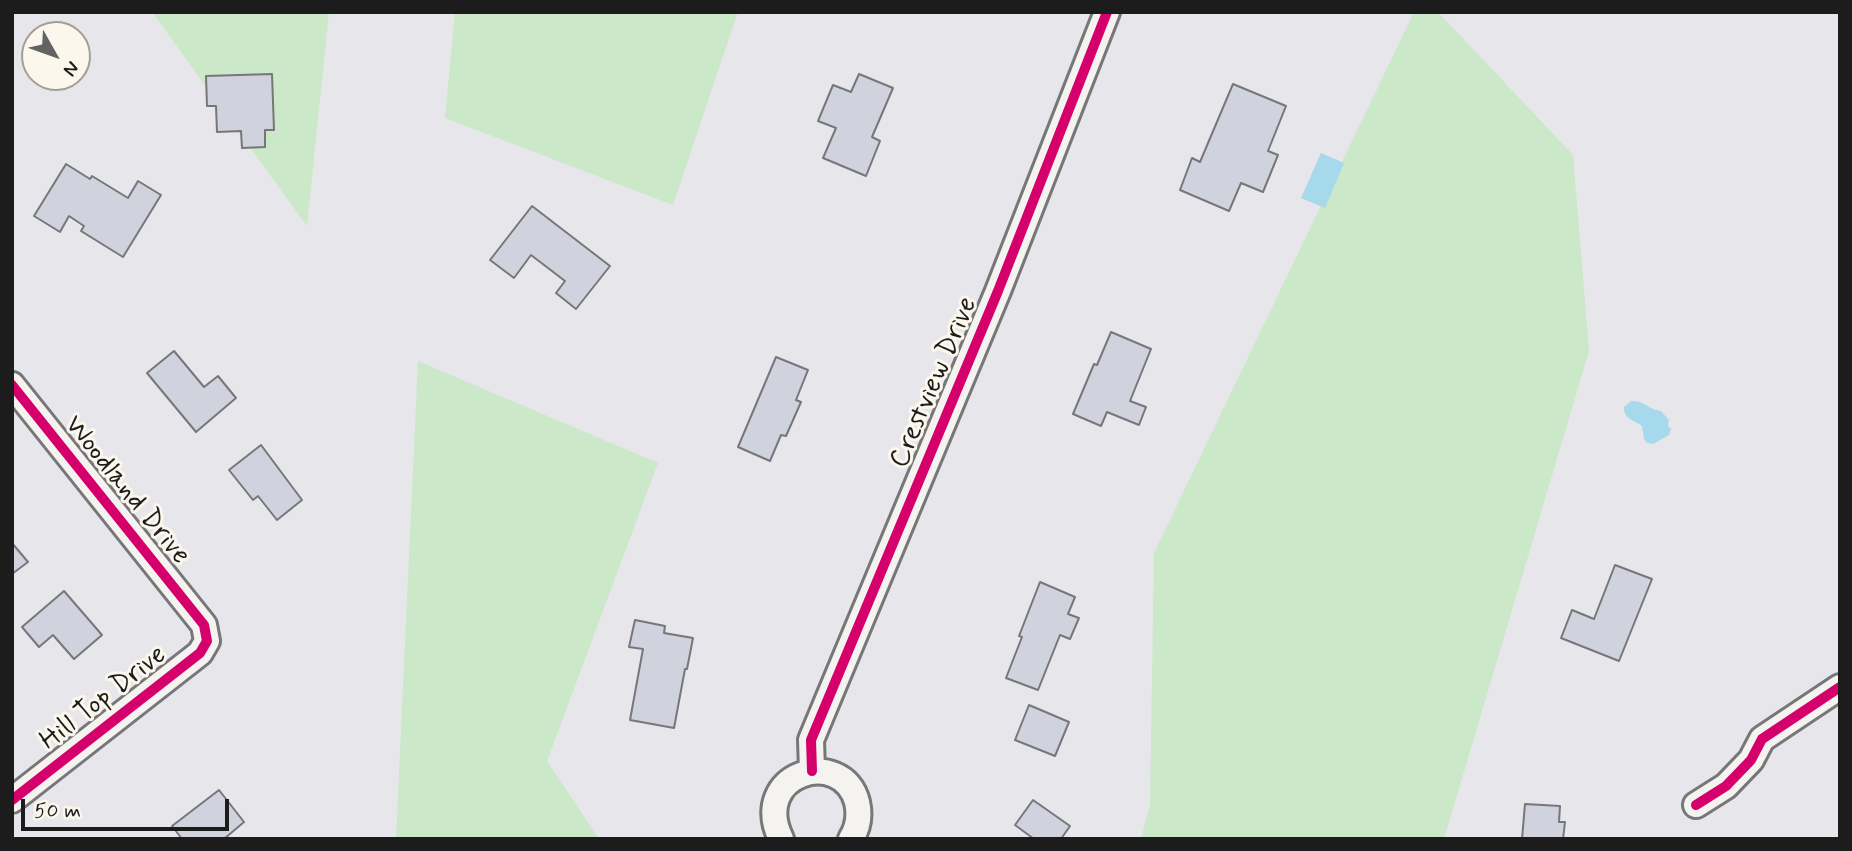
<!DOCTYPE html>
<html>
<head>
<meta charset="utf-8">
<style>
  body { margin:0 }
  #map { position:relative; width:1852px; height:851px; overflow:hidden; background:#e6e6eb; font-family:Mynerve,sans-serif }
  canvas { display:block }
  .frame { position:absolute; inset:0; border:14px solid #1c1c1c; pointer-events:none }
  .north { position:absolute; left:21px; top:21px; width:70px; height:70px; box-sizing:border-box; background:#fbf7ec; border:2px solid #a29f99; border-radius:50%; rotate:130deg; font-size:19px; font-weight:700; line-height:28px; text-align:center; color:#1c1c1c }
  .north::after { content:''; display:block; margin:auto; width:24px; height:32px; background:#636364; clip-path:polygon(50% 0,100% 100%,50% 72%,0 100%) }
  .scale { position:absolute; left:21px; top:799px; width:208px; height:32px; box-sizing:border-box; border:4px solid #1c1c1c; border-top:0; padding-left:9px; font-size:21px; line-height:24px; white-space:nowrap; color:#1c1c1c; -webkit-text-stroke:5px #fbf7ec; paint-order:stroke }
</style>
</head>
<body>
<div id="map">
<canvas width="1852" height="851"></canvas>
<div class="frame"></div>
<div class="north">N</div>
<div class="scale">50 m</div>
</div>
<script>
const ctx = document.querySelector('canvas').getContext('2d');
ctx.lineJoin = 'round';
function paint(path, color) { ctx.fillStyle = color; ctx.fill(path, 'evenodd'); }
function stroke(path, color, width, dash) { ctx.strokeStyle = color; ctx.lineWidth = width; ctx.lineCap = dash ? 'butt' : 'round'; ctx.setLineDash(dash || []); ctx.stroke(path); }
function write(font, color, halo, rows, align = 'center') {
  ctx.font = font + ' Mynerve,sans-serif'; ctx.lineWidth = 6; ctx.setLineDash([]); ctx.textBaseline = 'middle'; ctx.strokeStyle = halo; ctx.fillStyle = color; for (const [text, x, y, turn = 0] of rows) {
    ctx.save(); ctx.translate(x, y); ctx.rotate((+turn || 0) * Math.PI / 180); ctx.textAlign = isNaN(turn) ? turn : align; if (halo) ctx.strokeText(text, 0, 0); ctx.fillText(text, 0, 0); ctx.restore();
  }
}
paint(new Path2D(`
  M152 12H329L307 226Z
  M455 12H738L673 205 445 118Z
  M1414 12H1438L1573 155 1589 351 1444 839H1141L1150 805 1154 553Z
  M418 361 658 463 547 761 599 839H396Z`), '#cbe8c8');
paint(new Path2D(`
  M1321 153 1344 163 1325 208 1301 198Z
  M1631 401C1647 401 1646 409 1661 411L1669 420 1668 426 1671 429 1669 435 1653 444 1647 443 1644 439 1642 426C1633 419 1624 420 1624 407Z`), '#a6d9eb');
const building = new Path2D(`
  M272 74 274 130H265V147L242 148 241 131 217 132 216 106H207L206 76Z
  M859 74 893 88 872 137 880 141 866 176 823 158 836 128 818 121 833 85 851 92Z
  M1233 84 1286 106 1268 151 1278 155 1263 192 1241 183 1229 211 1180 190 1192 158 1200 162Z
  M66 164 90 179 92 176 128 198 138 181 161 195 123 257 81 231 84 226 69 216 60 232 34 216Z
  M532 206 610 266 576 309 556 293 565 281 531 255 514 278 490 260Z
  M1111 332 1151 349 1130 401 1146 407 1139 425 1107 412 1101 426 1073 414 1094 364 1097 365Z
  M174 351 204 387 218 376 236 398 196 432 147 373Z
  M776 357 808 370 796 400 801 402 786 436 781 435 770 461 738 447Z
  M261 445 302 500 277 520 258 496 253 500 229 470Z
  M12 543 28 562 12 574Z
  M1615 565 1652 579 1619 661 1561 638 1572 610 1594 619Z
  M1040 582 1075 597 1068 614 1079 618 1070 639 1060 635 1038 690 1006 678 1022 637 1019 636Z
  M64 591 102 635 74 659 53 635 39 647 22 627Z
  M635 620 665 626 664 633 693 638 687 669H685L674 728 630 720 643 649 629 647Z
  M1029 705 1069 722 1055 756 1015 740Z
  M219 790 244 822 224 839H182L172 826Z
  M1033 800 1070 826 1061 839H1034L1015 825Z
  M1525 804 1560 806 1559 822H1565L1563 839H1522Z`);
paint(building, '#d0d2de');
stroke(building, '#777779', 2);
const minor = new Path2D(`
  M12 385 204 625 207 641 200 653 12 800
  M812 771 811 740 998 291 1107 12
  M1696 805 1726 786 1751 760 1762 739 1840 687
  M781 839C749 773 842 746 857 802 860 815 858 828 851 839`);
stroke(minor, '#777779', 30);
stroke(minor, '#f4f3f0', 24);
stroke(new Path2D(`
  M12 385 204 625 207 641 200 653 12 800
  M812 771 811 740 998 291 1107 12
  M1696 805 1726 786 1751 760 1762 739 1840 687`), '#d6006c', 10);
write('28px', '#1c1c1c', '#fbf7ec', [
  ["Crestview Drive",935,383,-67],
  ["Woodland Drive",126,491,51],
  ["Hill Top Drive",104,699,-38]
]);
</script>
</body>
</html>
